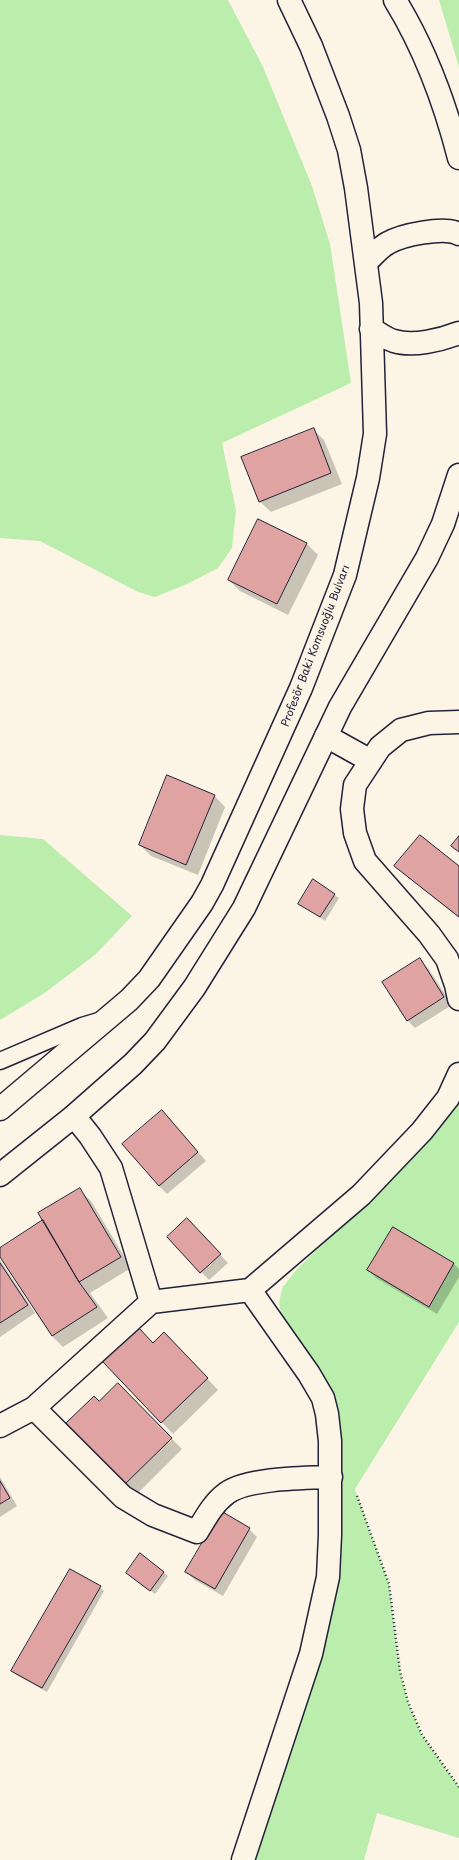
<!DOCTYPE html>
<html>
<head>
<meta charset="utf-8">
<style>
  body { margin:0 }
  canvas { display:block; background:#fcf5e5 }
</style>
</head>
<body>
<canvas width="459" height="1860"></canvas>
<script>
const ctx = document.querySelector('canvas').getContext('2d');
ctx.lineJoin = 'round';
function paint(path, color) { ctx.fillStyle = color; ctx.fill(path, 'evenodd'); }
function stroke(path, color, width, dash) { ctx.strokeStyle = color; ctx.lineWidth = width; ctx.lineCap = dash ? 'butt' : 'round'; ctx.setLineDash(dash || []); ctx.stroke(path); }
function write(font, color, halo, rows, align = 'center') {
  ctx.font = font + ' "Playpen Sans",sans-serif'; ctx.lineWidth = 4; ctx.setLineDash([]); ctx.textBaseline = 'middle'; ctx.strokeStyle = halo; ctx.fillStyle = color; for (const [text, x, y, turn = 0] of rows) {
    ctx.save(); ctx.translate(x, y); ctx.rotate((+turn || 0) * Math.PI / 180); ctx.textAlign = isNaN(turn) ? turn : align; if (halo) ctx.strokeText(text, 0, 0); ctx.fillText(text, 0, 0); ctx.restore();
  }
}
paint(new Path2D(`
  M0 0H228L263 67 312 186 330 244 351 383 222 443 236 510 232 548 218 568 187 584 155 597 138 592 40 541 0 538Z
  M439 0H459V67Z
  M0 835 43 839 132 916 96 954 46 992 0 1020Z
  M459 1092V1322L355 1489 389 1584 400 1671 408 1702 422 1735 459 1787V1838L377 1813 364 1860H255L318 1654 337 1427 283 1320 279 1304 282 1288 296 1270 378 1191Z`), '#bbedac');
paint(new Path2D(`
  M313 429 324 440 342 484 271 512 259 501Z
  M258 521 307 544 318 555 288 615 240 591 229 580Z
  M214 795 225 807 198 875 151 856 140 845Z
  M396 866 459 867V918L404 874Z
  M313 881 339 898 325 921 299 903Z
  M420 960 428 968 452 1005 415 1028 407 1020Z
  M170 1119 206 1161 167 1194 159 1186Z
  M79 1190 91 1201 131 1268 90 1293 108 1318 63 1347 52 1336 0 1255V1249L44 1221Z
  M195 1228 228 1263 209 1280 168 1237Z
  M393 1228 454 1264 459 1269V1277L437 1314 376 1278 368 1270Z
  M0 1260 35 1313 0 1337Z
  M153 1344H175L218 1390 173 1434 103 1361Z
  M118 1384 182 1449 131 1500 91 1448 99 1402Z
  M0 1477 17 1506 0 1517Z
  M249 1529 257 1537 223 1596 195 1580 186 1572Z
  M140 1555 168 1576 155 1594 131 1577Z
  M100 1587 104 1591 47 1692 16 1675 12 1670Z`), '#0003');
const building = new Path2D(`
  M314 428 331 473 259 502 241 457Z
  M258 519 307 543 277 604 228 580Z
  M167 775 215 795 186 865 139 845Z
  M420 835 459 866V917L394 866Z
  M459 836V852L451 846Z
  M313 879 335 894 320 917 298 904Z
  M420 958 444 997 407 1021 382 982Z
  M162 1110 198 1152 159 1186 122 1144Z
  M80 1188 121 1257 79 1282 38 1213Z
  M187 1218 221 1254 200 1273 167 1237Z
  M43 1220 79 1282 97 1307 52 1336 0 1257V1248Z
  M393 1227 454 1263 429 1307 367 1270Z
  M0 1263 28 1305 0 1323Z
  M138 1327 153 1343 164 1332 208 1378 161 1423 102 1361Z
  M118 1383 172 1438 119 1490 84 1454 90 1448 66 1423 94 1396 99 1401Z
  M0 1481 10 1498 0 1504Z
  M221 1511 250 1528 215 1589 185 1572Z
  M140 1553 164 1572 150 1591 126 1573Z
  M70 1569 101 1586 42 1688 11 1671Z`);
paint(building, '#dfa4a2');
stroke(building, '#22223b', 1);
const lane = new Path2D(`
  M0 1061 82 1026 102 1020`);
const street = new Path2D(`
  M459 722 429 723 401 730 380 747 355 785 352 809 355 833 365 861 429 934 447 959 456 985 459 999
  M326 736 371 761
  M74 1116 90 1136 111 1168 151 1302 250 1290
  M34 1408 123 1497 153 1515 197 1532C205 1519 213 1503 227 1493 248 1478 305 1478 331 1477
  M0 1426 34 1408 151 1302
  M243 1860 311 1654 328 1577 330 1535V1441L327 1414 323 1398 309 1374 250 1290 361 1195 422 1131 448 1098 459 1074`);
const primary = new Path2D(`
  M395 0C425 49 445 103 459 158
  M366 262C373 256 380 247 388 243 402 235 444 226 459 234
  M371 329C378 332 386 339 394 341 413 347 441 340 459 333
  M0 1109 129 1000 149 979 202 903 212 885 301 688 345 575 368 478 375 434 371 303 356 188 349 150 338 116 311 46 289 0
  M0 1175 74 1116 133 1064 155 1041 194 988 244 908 340 707 427 558 443 524 459 475`);
stroke(lane, '#22223b', 19);
stroke(street, '#22223b', 25);
stroke(primary, '#22223b', 25);
stroke(new Path2D(`
  M357 1496 389 1584 400 1671 408 1702 422 1735 459 1787`), '#22223b', 2.5, [1, 3]);
stroke(lane, '#fcf5e5', 16);
stroke(street, '#fcf5e5', 22);
stroke(primary, '#fcf5e5', 22);
write('11px', '#22223b', '#fcf5e5', [
  ["Profesör Baki Komsuoğlu Bulvarı",316,646,-69]
]);
</script>
</body>
</html>
